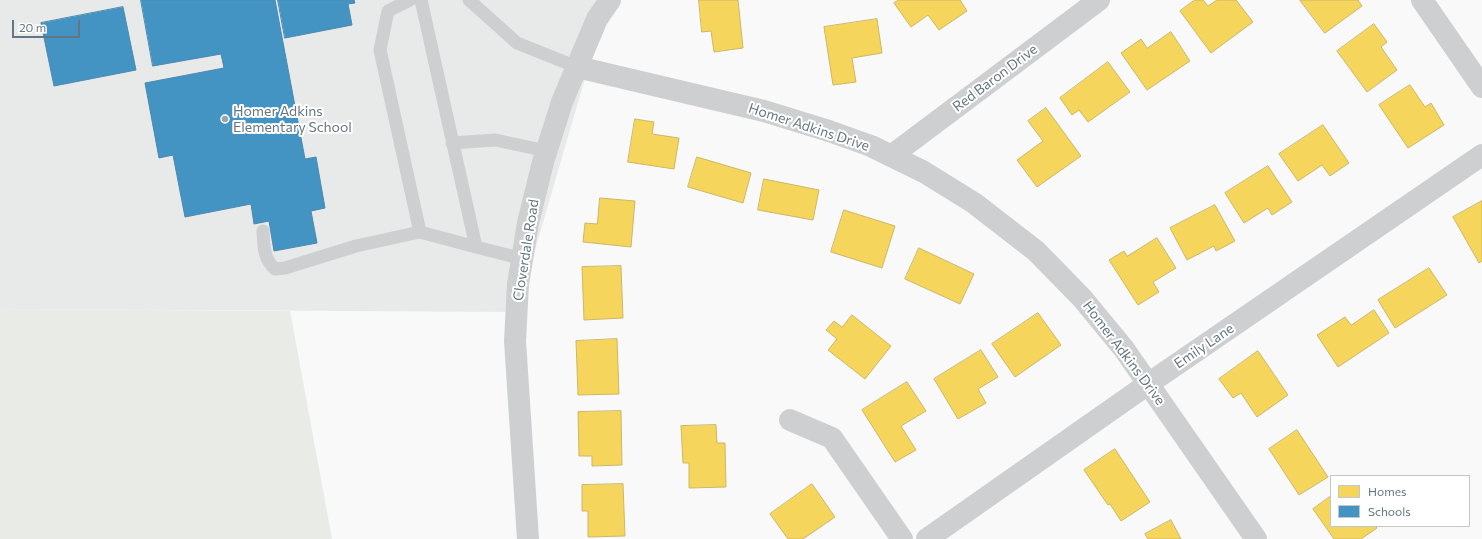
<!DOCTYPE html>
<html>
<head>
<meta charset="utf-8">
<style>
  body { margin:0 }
  #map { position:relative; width:1482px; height:539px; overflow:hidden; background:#f9f9f9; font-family:Commissioner,sans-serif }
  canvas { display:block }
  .legend { position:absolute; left:1330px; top:475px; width:140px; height:52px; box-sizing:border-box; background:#fff; border:1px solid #c1c8cd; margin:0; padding:5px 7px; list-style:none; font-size:12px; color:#657683 }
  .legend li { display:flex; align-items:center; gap:8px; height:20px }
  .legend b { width:20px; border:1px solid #c1c8cd }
  .scale { position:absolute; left:12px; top:20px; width:68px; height:18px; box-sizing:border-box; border:2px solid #657683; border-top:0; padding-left:5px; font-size:12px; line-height:14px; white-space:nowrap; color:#657683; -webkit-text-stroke:3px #fff; paint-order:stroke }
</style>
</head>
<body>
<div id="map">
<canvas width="1482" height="539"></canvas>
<ul class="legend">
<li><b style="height:11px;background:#f6d55c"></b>Homes</li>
<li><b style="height:11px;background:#4393c3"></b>Schools</li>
</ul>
<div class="scale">20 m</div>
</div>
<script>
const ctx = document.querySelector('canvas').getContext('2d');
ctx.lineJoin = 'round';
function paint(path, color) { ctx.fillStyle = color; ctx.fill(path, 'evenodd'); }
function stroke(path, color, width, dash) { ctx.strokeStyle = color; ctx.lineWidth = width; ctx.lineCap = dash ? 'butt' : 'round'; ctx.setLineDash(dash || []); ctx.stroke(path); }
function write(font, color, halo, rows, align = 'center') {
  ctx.font = font + ' Commissioner,sans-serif'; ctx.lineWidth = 4; ctx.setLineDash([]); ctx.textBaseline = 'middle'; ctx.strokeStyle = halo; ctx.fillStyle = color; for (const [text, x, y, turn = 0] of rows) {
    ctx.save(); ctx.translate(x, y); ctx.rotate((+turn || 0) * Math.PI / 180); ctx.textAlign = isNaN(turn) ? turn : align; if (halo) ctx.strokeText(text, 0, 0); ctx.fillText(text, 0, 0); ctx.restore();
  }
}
paint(new Path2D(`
  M0 0H602L607 3 517 312 0 309Z`), '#e8e9e9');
paint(new Path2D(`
  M0 309 290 311 332 539H0Z`), '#e8ebe6');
const homes = new Path2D(`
  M699 0H738L743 48 714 52 711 31 702 32Z
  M899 0H960L967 11 939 30 928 15 911 27 894 3Z
  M1195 0H1203L1208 6 1217 0H1236L1253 22 1211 53 1180 11Z
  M1300 0H1358L1362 6 1325 33Z
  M877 19 882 53 852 58 856 82 833 85 824 27Z
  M1374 24 1387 42 1381 47 1397 70 1367 92 1337 51Z
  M1171 32 1190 61 1147 90 1121 53 1141 39 1147 48Z
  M1108 62 1130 92 1088 122 1079 110 1072 115 1060 98Z
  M1410 85 1425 107 1431 103 1444 125 1408 148 1379 105Z
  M1046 108 1081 156 1037 187 1017 160 1043 141 1028 121Z
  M635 119 654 122 652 134 679 138 674 169 628 162Z
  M1323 125 1349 163 1330 176 1322 165 1298 181 1279 154Z
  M697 157 751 173 743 203 688 187Z
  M1268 166 1292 202 1272 215 1268 208 1244 223 1225 193Z
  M764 179 819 190 813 220 758 210Z
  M600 198 635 201 631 247 583 242 585 223 597 224Z
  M1482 201V261L1479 263 1453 217Z
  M1215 205 1235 241 1216 251 1214 246 1187 260 1170 228Z
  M844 210 895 226 882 268 831 252Z
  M1157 238 1176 268 1153 282 1159 292 1138 305 1109 260 1124 251 1127 256Z
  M919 248 974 274 960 304 905 279Z
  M621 266 623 318 584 320 582 267Z
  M1429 268 1447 295 1395 328 1378 300Z
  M1374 310 1389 333 1338 367 1317 335 1345 317 1351 325Z
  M1038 313 1061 345 1015 377 992 344Z
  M852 315 891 346 865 379 828 350 837 339 826 330 834 321 842 327Z
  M617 339 619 394 578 395 576 341Z
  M981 350 998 377 978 389 986 403 958 419 934 379Z
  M1258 351 1288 395 1257 417 1241 393 1233 398 1219 379Z
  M907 382 926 411 901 426 916 450 895 462 862 410Z
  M621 411 622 465 592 466V456H579L578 412Z
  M716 425 717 443H725L726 487 689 488V463H683L681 426Z
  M1297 430 1328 477 1299 495 1269 449Z
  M1115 449 1150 502 1121 521 1110 504 1108 505 1084 470Z
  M623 484 625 536 588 537V511H582V485Z
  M812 484 835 517 803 539H788L770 514Z
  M1331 496V526H1375L1377 528 1361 539H1334L1313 509Z
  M1171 520 1181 539H1148L1145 534Z`);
paint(homes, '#f6d55c');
stroke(homes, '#cab868', 1);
const schools = new Path2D(`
  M141 0H275L305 159 316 157 325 208 311 211 317 243 274 251 269 221 254 224 251 204 185 217 173 155 159 158 145 83 224 68 221 54 153 66Z
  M278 0H354L355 3 348 4 352 25 285 38Z
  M123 7 136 70 54 86 41 23Z`);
paint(schools, '#4393c3');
stroke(schools, '#4d8ab0', 1);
stroke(new Path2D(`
  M410 0 388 11 380 50 420 232 476 247
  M421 0 476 247 523 259
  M469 0 517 43 577 67
  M452 143 495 140 547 151
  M263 231C264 246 263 258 275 269L285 268 356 246 420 232`), '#cecfd0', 13);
stroke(new Path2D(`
  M1422 0 1482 87
  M577 67 764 111 829 131 871 146 924 172 974 203 1036 251 1082 298 1124 349 1256 539
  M891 156 1099 0
  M790 420 832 438 902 539
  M528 539 515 341 518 284 528 223 543 162 562 102 597 19 610 0
  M927 539 1148 384 1482 155`), '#cecfd0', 22);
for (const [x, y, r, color] of [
  [225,119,4,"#99a4ac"]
]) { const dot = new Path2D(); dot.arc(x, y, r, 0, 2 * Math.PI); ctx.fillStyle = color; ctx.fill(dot); stroke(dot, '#fff', 1.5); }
write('14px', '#657683', '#fff', [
  ["Red Baron Drive",995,78,-37],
  ["Homer Adkins Drive",809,127,18],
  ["Cloverdale Road",526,250,-81],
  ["Emily Lane",1204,346,-34],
  ["Homer Adkins Drive",1124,353,53]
]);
write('14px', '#657683', '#fff', [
  ["Homer Adkins",233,111],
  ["Elementary School",233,127]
], 'left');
</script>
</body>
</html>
